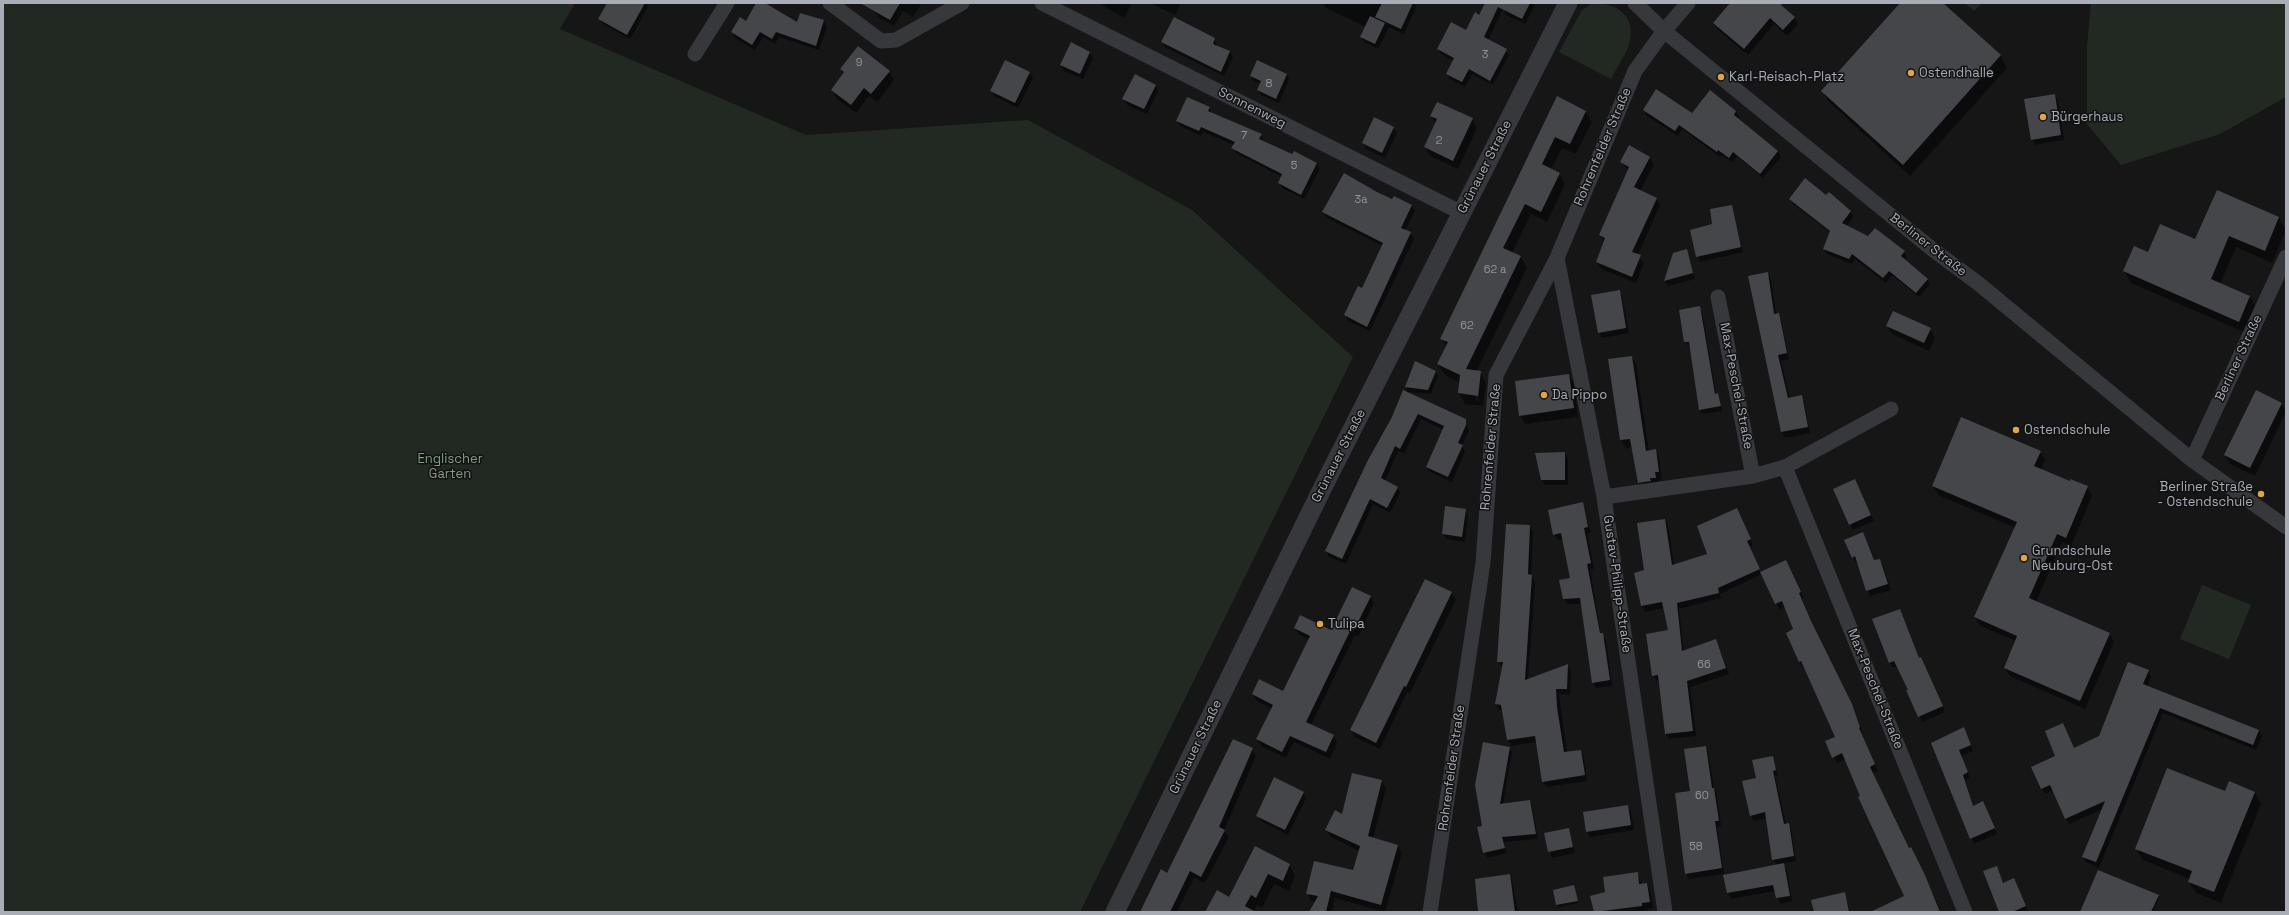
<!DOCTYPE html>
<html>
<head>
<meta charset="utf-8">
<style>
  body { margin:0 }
  #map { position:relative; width:2289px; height:915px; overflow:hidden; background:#161617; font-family:"Space Grotesk",sans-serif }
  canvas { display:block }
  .frame { position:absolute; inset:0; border:4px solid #a9aeb6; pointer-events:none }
</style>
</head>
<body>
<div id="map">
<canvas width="2289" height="915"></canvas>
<div class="frame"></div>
</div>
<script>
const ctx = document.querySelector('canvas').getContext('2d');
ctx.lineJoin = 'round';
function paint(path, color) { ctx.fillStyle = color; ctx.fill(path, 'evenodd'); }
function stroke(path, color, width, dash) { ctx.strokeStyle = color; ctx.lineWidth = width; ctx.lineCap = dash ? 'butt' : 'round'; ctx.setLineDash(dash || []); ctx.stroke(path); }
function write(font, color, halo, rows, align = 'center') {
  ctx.font = font + ' "Space Grotesk",sans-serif'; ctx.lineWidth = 3; ctx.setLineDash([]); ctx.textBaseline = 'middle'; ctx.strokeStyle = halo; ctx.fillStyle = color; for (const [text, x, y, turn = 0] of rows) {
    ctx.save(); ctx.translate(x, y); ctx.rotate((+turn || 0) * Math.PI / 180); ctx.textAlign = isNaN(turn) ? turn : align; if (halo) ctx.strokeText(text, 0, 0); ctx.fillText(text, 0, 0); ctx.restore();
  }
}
paint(new Path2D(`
  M3 3H575L560 29 806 135 1028 120 1192 210 1353 357 1080 912H3Z
  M1593 3C1615 3 1635 14 1630 40 1628 53 1616 68 1611 79L1559 52 1582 10Z
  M1965 3H1982L1974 11Z
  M2091 3H2286V97L2220 134 2121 165 2087 124V46Z
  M2202 585 2251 605 2229 659 2180 639Z`), '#222923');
paint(new Path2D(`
  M608 3H646L648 7 630 39 603 24 600 19Z
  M757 3H763L797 24 801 14 824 21 827 27 819 50 779 37 775 44 763 37 755 50 735 38 732 32 746 22Z
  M880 3H922L913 17 903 11 894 26 879 18 875 11Z
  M1098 3H1132L1124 18Z
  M1150 3H1181L1175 15Z
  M1323 3H1414L1416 7 1404 34 1389 27 1378 49 1364 42 1361 37 1366 27 1326 8Z
  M1486 3H1536L1525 24 1506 15 1503 9 1488 40 1506 50 1509 55 1493 85 1489 83 1507 51H1505L1488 83 1472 74 1465 87 1450 79 1447 74 1454 61 1441 54 1438 49 1466 31 1480 16Z
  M1726 3H1778L1794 18 1798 24 1787 36 1774 24 1748 55 1718 30 1714 23 1729 6Z
  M1901 3H1942L2001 56 2007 68 1910 176 1829 102 1822 91Z
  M1214 39 1217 46 1230 52 1233 57 1224 76 1165 47 1162 42Z
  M1090 53 1093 58 1083 79 1064 71 1061 65Z
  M841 69 889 72 894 80 877 102 869 96 856 113 837 99 832 90 844 74Z
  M1029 73 1033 78 1018 108 994 96 991 91Z
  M1287 74 1289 79 1279 103 1261 95 1258 90 1261 84 1254 81 1251 76Z
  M1155 85 1158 91 1147 114 1127 105 1124 99Z
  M1710 92 1736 112 1739 117 1737 119 1778 152 1781 157 1763 178 1737 156 1732 162 1721 155 1720 157 1682 129 1678 136 1647 116 1644 110 1693 114Z
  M2055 95 2058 101 2064 140 2035 145 2032 139Z
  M1557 98 1585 111 1592 122 1576 154 1562 148 1551 169 1559 173 1565 184 1547 222 1531 214 1512 253 1521 257 1527 268 1476 372H1480L1486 383 1483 406 1465 404 1459 393 1460 383 1445 375 1438 364 1447 347 1441 338ZM1478 381H1480L1478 401H1476Z
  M1209 108 1212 113 1261 134 1263 141 1293 156 1317 163 1320 169 1304 199 1282 188 1279 183 1282 177 1236 153 1233 148 1234 145 1203 132 1201 136 1180 126 1177 121Z
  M1431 116 1472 119 1477 128 1458 169 1430 156 1425 147 1436 124Z
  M1393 128 1397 133 1385 158 1366 149 1363 143Z
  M1650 158 1654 165 1640 191 1656 198 1660 205 1638 255 1644 263 1636 283 1601 269 1597 262 1604 242 1600 235 1628 170 1621 162Z
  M2217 192 2279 218 2286 230 2272 263 2236 247 2220 284 2250 297 2257 309 2246 333 2131 283 2124 271 2196 241Z
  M1376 193 1393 200 1394 197 1412 206 1415 211 1405 231 1410 233 1414 239 1370 331 1348 321 1345 315 1363 290 1383 246 1327 218 1323 212Z
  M1829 193 1851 212 1853 217 1846 226 1904 252 1907 257 1904 260 1927 279 1930 284 1919 297 1892 275 1886 283 1855 259 1852 264 1827 254 1824 249 1831 233 1793 204 1790 199 1826 196Z
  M1731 206 1743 252 1700 262 1691 231 1714 225Z
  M1686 250 1695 279 1668 286 1665 281Z
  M1768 273 1771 279 1776 314H1778L1781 320 1789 359 1781 361 1790 399 1801 397 1804 402 1810 433 1785 438 1782 432 1749 276Z
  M1619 291 1622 296 1629 333 1602 338 1599 332Z
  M1699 307 1702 312 1716 394H1718L1720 398 1722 411 1702 414 1700 410 1690 346H1688L1685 342Z
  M1887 326 1930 329 1935 338 1929 351 1892 334Z
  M1632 357 1636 364 1649 451 1655 450 1659 457 1662 479 1659 480 1660 486 1644 490 1639 483 1633 447 1626 448 1621 440 1609 360Z
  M1435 371 1438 376 1431 394 1408 392 1406 387Z
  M1569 375 1574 384 1578 417 1525 424 1520 415Z
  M1404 391 1465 420 1469 431 1462 445 1465 452 1452 482 1430 472 1427 467 1444 430 1421 419 1404 454 1398 451 1385 481 1397 487 1400 493 1390 513 1373 504 1346 564 1329 557 1326 551 1393 418Z
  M2281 403 2286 412 2255 476 2230 464 2225 455Z
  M2040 452 2045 460 2041 470 2087 487 2092 496 2071 546 2062 542 2036 602 2109 633 2114 642 2085 709 2010 676 2005 668 2016 641 1980 626 1975 617 2016 528 1938 495 1933 486Z
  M1565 453 1568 459V485H1545L1542 480Z
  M1855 480 1874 521 1853 530 1850 524Z
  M1582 504 1591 533H1587L1594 569H1590L1601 634 1606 640 1612 686 1596 688 1593 683 1582 604H1567L1564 599 1571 579 1563 539 1558 540 1554 534Z
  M1465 510 1468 515 1465 542 1446 539 1443 534Z
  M1740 515 1753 545 1749 547 1761 573 1789 567 1804 598 1802 599 1814 629 1855 712 1863 734H1861L1878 771 1872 773 1909 849 1914 854 1928 882 1941 912H1890L1905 896 1846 759 1837 763 1833 757 1837 737 1805 667 1803 668 1800 662 1795 630 1785 607 1780 610 1762 574 1720 594 1721 598 1679 609 1684 652 1716 640 1729 674 1690 687 1696 736 1669 739 1666 734 1660 681H1657L1653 675 1670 631 1664 608 1645 612 1642 606 1635 573 1646 571 1665 520 1668 525 1674 565 1708 554Z
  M1530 526 1533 532 1531 575 1535 582 1528 680 1568 666 1571 671 1570 695 1559 694 1567 753 1581 751 1584 757 1587 781 1546 787 1543 781 1537 742 1511 746 1508 740 1503 711 1499 710 1496 704 1503 668 1498 661Z
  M1863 533 1875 561 1880 560 1883 565 1891 590 1870 596 1858 562 1856 563 1853 557Z
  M1426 580 1452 593 1456 600 1410 693 1407 692 1380 749 1355 737 1351 730Z
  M1370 596 1374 603 1358 637 1355 635 1311 725 1333 736 1337 743 1330 759 1294 742 1286 758 1261 746 1257 739 1272 709 1257 701 1253 694 1283 693 1309 640 1299 635 1295 628 1332 632Z
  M1900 610 1919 659 1921 658 1924 663 1945 712 1922 722 1898 666 1893 668 1890 663Z
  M2148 671 2151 677 2148 686 2258 730 2262 736 2256 750 2163 713 2099 868 2086 862 2083 856 2103 809 2069 824 2053 790 2045 794 2042 788 2074 749 2099 737Z
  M1966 733 1973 751 1961 756 1970 778 1965 780 1973 806 1983 802 1997 834 1974 844 1932 744Z
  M1509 747 1512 752 1503 804 1530 801 1532 806 1538 839 1504 842 1507 853 1487 858 1478 827 1483 826Z
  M1705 747 1708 752 1714 788 1717 795 1721 826 1717 827 1724 874 1689 879 1686 873 1692 792Z
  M1252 749 1256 756 1224 831 1229 837 1205 883 1194 878 1177 912H1141Z
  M1772 757 1778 775 1775 776 1786 824H1788L1791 829 1796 861 1783 863 1787 870 1792 901 1780 904 1775 891 1731 899 1728 893 1725 875 1777 865 1773 859 1767 818 1754 821 1751 816 1757 779Z
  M1381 781 1386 788 1373 839 1397 846 1402 853 1385 912 1335 898 1332 912H1310L1316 902 1311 901 1307 893 1353 872 1359 851 1331 837 1326 830Z
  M1303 792 1306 798 1288 835 1261 821 1258 816Z
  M2226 793H2255L2261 804 2221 903 2196 893 2189 882 2190 879 2143 860 2136 849Z
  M1628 806 1631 812 1634 830 1590 837 1587 832Z
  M1568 829 1575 853 1552 858 1545 833Z
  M1256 848 1289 864 1295 875 1289 891 1274 884 1262 908 1257 905 1253 912H1206L1230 899Z
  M1996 867 2004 884 2017 885 2028 912H2000Z
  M1637 873 1642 884H1647L1650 890 1653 908 1647 909 1648 912H1595L1592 896 1606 893Z
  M1509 875 1512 880 1518 912H1480Z
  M1574 886 1578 903 1558 907 1554 891Z
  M1845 894 1850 912H1815Z
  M2158 895 2159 898 2153 912H2081Z`), '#0007');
paint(new Path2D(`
  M607 3H645L627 35 598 19Z
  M756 3H765L797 22 800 13 824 20 816 46 776 32 772 39 760 32 752 45 731 32 740 17 746 21Z
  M860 3H900L890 20Z
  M1382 3H1413L1401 29 1375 17Z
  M1485 3H1530L1522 19 1498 7 1484 37 1507 49 1490 81 1469 69 1462 82 1446 74 1454 58 1437 49 1451 22 1466 30 1475 12 1479 15Z
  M1730 3H1783L1781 5 1795 17 1783 30 1770 18 1744 49 1713 23Z
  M1900 3H1943L2001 55 1903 165 1821 91Z
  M1370 16 1385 23 1375 44 1360 37Z
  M1174 17 1215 38 1213 44 1230 51 1221 72 1161 42Z
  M1071 42 1090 52 1080 74 1060 65Z
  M858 46 890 71 871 94 864 88 851 105 831 90 844 72 840 69Z
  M1005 60 1030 72 1015 103 990 91Z
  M1257 60 1287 74 1276 99 1257 90 1261 81 1250 76Z
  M1135 74 1156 85 1144 109 1122 99Z
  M1656 89 1692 113 1710 90 1736 111 1734 115 1778 151 1760 174 1733 152 1729 158 1718 150 1717 152 1679 125 1675 131 1643 110Z
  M2055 94 2061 135 2031 140 2024 99Z
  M1557 96 1586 111 1570 144 1555 137 1542 164 1560 173 1541 212 1525 204 1503 248 1521 256 1466 369 1481 371 1478 396 1458 393 1460 375 1437 364 1448 342 1440 339Z
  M1187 97 1210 107 1208 111 1262 134 1259 139 1292 154 1294 151 1317 163 1301 195 1278 183 1282 174 1231 148 1235 142 1201 127 1199 131 1176 121Z
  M1437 102 1473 118 1453 161 1424 147 1437 119 1430 116Z
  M1374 117 1394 127 1382 153 1362 143Z
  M1629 145 1650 157 1634 187 1657 198 1632 252 1641 255 1632 277 1596 262 1605 238 1599 235 1629 167 1620 162Z
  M1344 173 1377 192 1392 199 1394 196 1412 205 1401 228 1411 232 1367 327 1344 315 1358 286 1362 288 1383 243 1322 212Z
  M1805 178 1826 195 1829 192 1851 211 1842 223 1868 236 1875 228 1905 251 1901 256 1928 279 1916 293 1889 271 1883 278 1852 254 1849 259 1823 249 1830 231 1789 199Z
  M2217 190 2279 217 2265 251 2229 236 2211 279 2250 296 2239 322 2123 271 2134 246 2148 252 2160 224 2195 239Z
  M1732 205 1741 247 1696 257 1690 230 1712 224 1710 209Z
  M1687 249 1693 273 1664 281 1673 253Z
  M1768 272 1774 314 1779 313 1787 353 1778 355 1788 398 1802 395 1808 427 1781 432 1748 276Z
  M1620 290 1626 328 1598 333 1591 295Z
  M1700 306 1715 394 1718 393 1721 406 1699 410 1689 342H1684L1679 310Z
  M1893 311 1931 328 1924 343 1886 326Z
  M1632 356 1646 451 1656 449 1659 472H1655L1656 478H1650L1651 481 1638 483 1630 439 1620 440 1608 359Z
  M1415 361 1436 371 1428 390 1405 387Z
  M1569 374 1574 408 1519 416 1515 381Z
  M1403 390 1466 419V425L1458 443 1463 445 1448 477 1426 467 1444 426 1418 414 1400 449 1395 446 1381 478 1398 487 1387 508 1370 499 1342 559 1325 551 1368 460 1392 417Z
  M2256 390 2282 403 2250 468 2224 455Z
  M1961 417 2041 451 2034 466 2070 481V479L2088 486 2066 538 2057 534 2029 598 2110 633 2080 701 2004 668 2017 636 1974 617 2017 522 1932 486Z
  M1565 452V480H1541L1535 453Z
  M1855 479 1871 515 1849 525 1833 489Z
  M1583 502 1588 527 1584 528 1591 563 1587 564 1600 633H1603L1610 680 1592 683 1580 598 1563 599 1559 580 1570 578 1561 533 1553 535 1548 510Z
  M1445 506 1466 509 1462 537 1442 534Z
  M1737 508 1751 539 1747 541 1760 569 1718 588 1719 593 1677 603 1682 651 1716 639 1726 668 1687 681 1693 731 1665 734 1658 675 1652 676 1646 634 1668 630 1662 602 1641 606 1634 573 1644 570 1637 523 1665 519 1672 565 1707 554 1697 526Z
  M1506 524 1530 525 1528 574 1532 575 1525 680 1568 664 1567 689H1556L1557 707 1564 752 1581 750 1585 775 1542 782 1535 736 1507 740 1501 705 1495 704 1503 662H1497Z
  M1863 532 1874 560 1880 559 1888 584 1866 591 1855 556 1852 558 1844 540Z
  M1786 560 1801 592 1799 593 1811 621 1852 704 1860 727 1859 728 1875 764 1870 767 1909 848 1911 847 1925 875 1940 912H1870L1904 896 1858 797 1860 796 1842 753 1832 758 1825 741 1835 737 1801 661 1799 662 1786 633 1793 629 1782 601 1775 604 1760 572Z
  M1425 579 1452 592 1406 687 1404 686 1376 743 1350 730Z
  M1352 587 1371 596 1354 630 1351 629 1306 722 1334 735 1326 752 1290 736 1282 752 1256 739 1273 705 1252 694 1259 679 1283 691 1310 636 1294 628 1300 615 1331 630Z
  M1900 609 1919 658 1921 657 1943 706 1918 717 1906 690H1908L1894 661 1889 663 1872 619Z
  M2128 662 2149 670 2143 684 2259 730 2253 745 2160 708 2096 862 2082 857 2105 801 2065 819 2050 785 2041 789 2031 767 2055 756 2045 731 2063 723 2074 748 2099 736Z
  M1964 727 1971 745 1959 750 1968 772 1963 775 1973 806 1983 801 1995 828 1970 839 1931 743Z
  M1233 739 1253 748 1219 827 1225 830 1201 877 1190 871 1170 912H1140L1161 869 1167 873Z
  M1483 742 1510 747 1500 804 1530 800 1536 834 1502 837 1505 848 1483 853 1477 827 1482 826 1475 785Z
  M1706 746 1712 788H1714L1719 821H1715L1722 868 1685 874 1675 793 1690 791 1684 749Z
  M1773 756 1776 770 1773 771 1784 824 1789 823 1794 856 1772 860 1765 812 1750 816 1742 781 1756 778 1752 760Z
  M2167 768 2225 791 2229 781 2255 792 2214 892 2188 882 2192 871 2135 849Z
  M1352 773 1382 780 1368 836 1398 845 1381 905 1331 891 1326 912H1309L1318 896 1306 894 1314 861 1353 870 1360 846 1325 830 1335 810 1342 814Z
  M1274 777 1304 792 1285 830 1256 816Z
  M1628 805 1631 825 1586 832 1583 812Z
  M1569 828 1573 847 1548 852 1544 833Z
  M1255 846 1290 864 1283 881 1268 874 1256 898 1251 895 1245 906 1256 912H1205L1217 890 1229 897Z
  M1784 863 1790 896 1776 898 1773 885 1727 893 1723 875Z
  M1997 866 2003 883 2014 878 2026 906 2012 912H1999L1983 871Z
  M2098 870 2159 895 2151 912H2080Z
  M1638 872 1639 884 1647 883 1650 902 1642 903V906L1594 912 1590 896 1605 892 1603 877Z
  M1510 874 1515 912H1478L1475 879Z
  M1574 885 1578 901 1556 905 1553 890Z
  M1845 892 1849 912H1814L1811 900Z`), '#45464a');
stroke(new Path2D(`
  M830 3 881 41 896 40 962 3
  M1042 3 1462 213
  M1635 3 1664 31 1932 249 1979 284 2192 460 2286 527
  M695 54 727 3
  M1557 258 1604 497 1665 912
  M1718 297 1753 476
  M2192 460 2286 257
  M1785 467 1965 912
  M1604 497 1753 476 1785 467 1891 409
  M1430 912 1483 563 1496 375 1557 258 1635 71 1664 31 1688 3`), '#37383c', 15);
stroke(new Path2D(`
  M1115 912 1324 485 1568 3`), '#37383c', 19);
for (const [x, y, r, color] of [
  [1911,73,4,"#dca649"],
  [1721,77,4,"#dca649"],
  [2043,117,4,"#dca649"],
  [1544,395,4,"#dca649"],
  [2016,430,4,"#dca649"],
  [2261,494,4,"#dca649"],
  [2024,558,4,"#dca649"],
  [1320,624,4,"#dca649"]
]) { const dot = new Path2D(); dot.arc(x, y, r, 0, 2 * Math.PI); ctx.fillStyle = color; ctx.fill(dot); stroke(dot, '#111112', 1.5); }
write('11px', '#90949b', null, [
  ["3",1485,55],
  ["9",859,63],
  ["8",1269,84],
  ["7",1244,136],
  ["2",1439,141],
  ["5",1294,166],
  ["3a",1361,200],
  ["62 a",1495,270],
  ["62",1467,326],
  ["66",1704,665],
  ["60",1702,796],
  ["58",1696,847]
]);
write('13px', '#a9aeb6', '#111112', [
  ["Ostendhalle",1919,73],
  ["Karl-Reisach-Platz",1729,77],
  ["Bürgerhaus",2051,117],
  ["Da Pippo",1552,395],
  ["Ostendschule",2024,430],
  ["Berliner Straße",2253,487,"right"],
  ["- Ostendschule",2253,502,"right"],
  ["Grundschule",2032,551],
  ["Neuburg-Ost",2032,566],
  ["Tulipa",1328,624]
], 'left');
write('13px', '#a9aeb6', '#111112', [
  ["Sonnenweg",1252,108,27],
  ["Rohrenfelder Straße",1603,147,-67],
  ["Grünauer Straße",1485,167,-63],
  ["Berliner Straße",1928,245,38],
  ["Berliner Straße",2239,358,-65],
  ["Max-Peschel-Straße",1736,386,79],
  ["Rohrenfelder Straße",1491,447,-85],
  ["Grünauer Straße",1339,456,-63],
  ["Gustav-Philipp-Straße",1617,584,82],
  ["Max-Peschel-Straße",1875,689,68],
  ["Grünauer Straße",1196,747,-64],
  ["Rohrenfelder Straße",1452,768,-82]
]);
write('13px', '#839e84', '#111112', [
  ["Englischer",450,459],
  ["Garten",450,474]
]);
</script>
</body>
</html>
